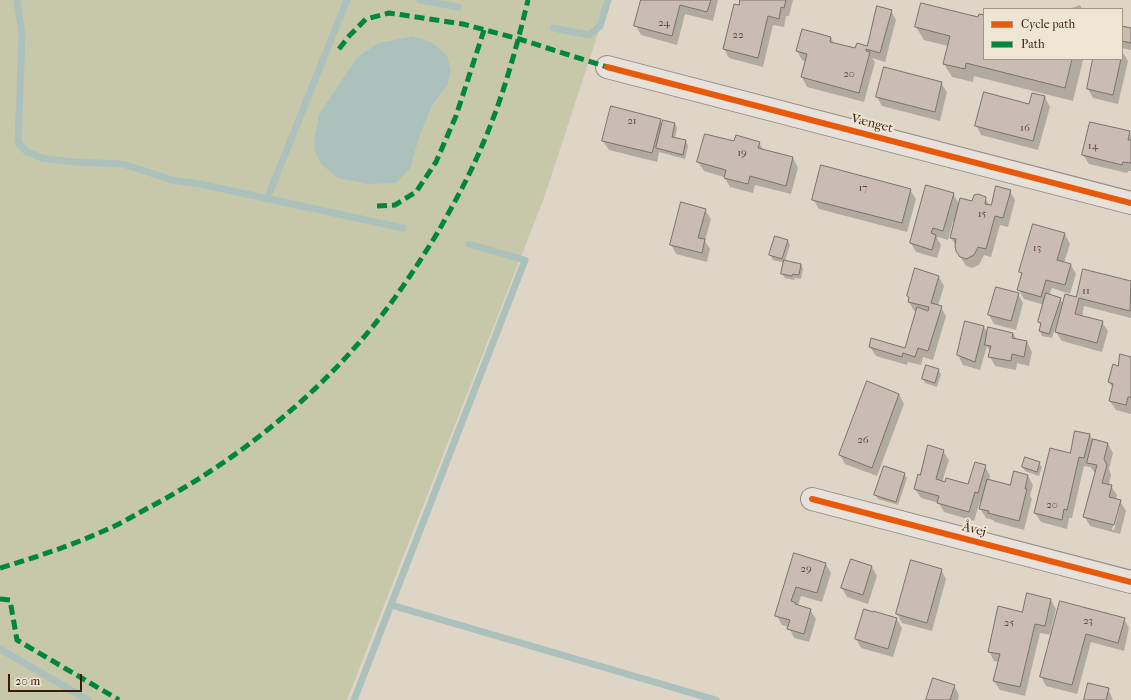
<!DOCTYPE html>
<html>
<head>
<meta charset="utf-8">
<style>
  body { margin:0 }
  #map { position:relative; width:1131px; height:700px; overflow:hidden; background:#ded5c7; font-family:"IM FELL French Canon",serif }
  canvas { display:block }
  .legend { position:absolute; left:983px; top:8px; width:140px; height:52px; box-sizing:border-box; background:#efe5d5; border:1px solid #a79584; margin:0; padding:5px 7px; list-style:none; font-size:12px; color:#3a1c0a }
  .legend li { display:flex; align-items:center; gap:8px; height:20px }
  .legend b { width:20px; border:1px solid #a79584 }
  .scale { position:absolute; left:8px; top:674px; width:74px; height:18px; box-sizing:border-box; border:2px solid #3a1c0a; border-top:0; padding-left:5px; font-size:12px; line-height:14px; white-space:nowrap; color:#3a1c0a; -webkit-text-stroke:3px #efe5d5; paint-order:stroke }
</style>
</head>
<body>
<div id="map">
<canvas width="1131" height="700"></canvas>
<ul class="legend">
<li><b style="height:5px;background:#e8590c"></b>Cycle path</li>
<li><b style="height:5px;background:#00873e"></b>Path</li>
</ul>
<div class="scale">20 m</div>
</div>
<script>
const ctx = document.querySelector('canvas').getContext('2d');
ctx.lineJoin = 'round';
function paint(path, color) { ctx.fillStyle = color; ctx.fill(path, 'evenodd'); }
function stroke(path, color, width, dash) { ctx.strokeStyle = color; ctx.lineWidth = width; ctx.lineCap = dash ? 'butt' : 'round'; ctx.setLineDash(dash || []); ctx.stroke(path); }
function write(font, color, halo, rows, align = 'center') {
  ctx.font = font + ' "IM FELL French Canon",serif'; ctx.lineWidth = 4; ctx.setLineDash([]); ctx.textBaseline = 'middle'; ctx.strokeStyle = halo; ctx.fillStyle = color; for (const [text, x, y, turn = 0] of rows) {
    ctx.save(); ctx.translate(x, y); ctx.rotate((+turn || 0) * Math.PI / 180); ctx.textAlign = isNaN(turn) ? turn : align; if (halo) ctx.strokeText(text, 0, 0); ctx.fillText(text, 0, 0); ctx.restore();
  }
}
paint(new Path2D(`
  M0 0H609L544 198 347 700H0ZM412 36 447 86 432 106 419 138 411 167 314 140 319 114 357 57 378 43Z`), '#c7c8aa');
paint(new Path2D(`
  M412 36 431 42 447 55 451 72 447 86 432 106 419 138 411 167 396 183 368 184 338 178 321 164 315 153 314 140 319 114 357 57 378 43Z`), '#acc1bb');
paint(new Path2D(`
  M642 0H718L713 21 685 14 677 45 641 35 636 26Z
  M741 0H793L789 16H786L784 27 773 25 763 67 729 58 724 49Z
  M1080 5 1082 9H1069Z
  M891 11 896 20 885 62 872 58 875 62 864 102 807 87 802 77 806 62 802 60 797 51 831 38 834 44 856 50 868 47Z
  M984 16V59H1082L1083 60 1073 101 974 76 973 82 952 77 944 64 948 46 924 40 916 27 978 18Z
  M1122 27 1131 29V50L1122 48Z
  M1122 51 1128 61 1118 104 1093 98 1088 89 1094 59H1122Z
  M941 83 947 92 940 121 882 106 877 97Z
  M1045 97 1050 107 1038 150 981 135 976 125 1030 105Z
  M660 120 663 125 675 124 677 128 675 138 686 141 688 146 685 159 659 152 657 162 609 150 603 141Z
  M1129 132 1131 135V171H1128L1127 173 1089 164 1083 155Z
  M759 143 764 151 793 158 798 168 791 194 755 185 753 193 730 187 724 177 704 171 698 162Z
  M910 190 916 199 907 232 819 209 813 199Z
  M1010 191 1015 200 1008 227 1000 225 991 257 984 255 979 265 972 268 966 266 957 251 956 246 951 238 955 222 953 221 948 240 938 237 937 238 941 245 937 258 916 252 911 243 953 194 960 205 985 198 990 206Z
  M705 210 711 219 705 241 710 249 707 262 676 254 671 244Z
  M1065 234 1070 244 1064 263 1071 265 1076 274 1070 294 1052 288 1049 295 1060 298 1063 304 1077 298 1084 270 1131 282V318L1084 306 1082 317 1102 322 1108 331 1102 352 1062 341 1056 332 1059 320H1058L1052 338 1042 336 1040 331 1041 326 1039 322 1044 305 1024 299 1019 290 1023 277 1020 272Z
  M788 241 790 245 785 261 801 264 803 269 801 279 795 278 794 280 785 278 782 274 785 263 773 260 770 255Z
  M939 277 944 286 938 306 941 307 946 316 933 360 923 357 921 365 908 362 907 365 876 356 870 347 905 349 917 311H914L909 302 910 299 908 296Z
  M1018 294 1023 303 1016 330 994 324 989 315Z
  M966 322 984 327 988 334 1013 333 1017 340 1027 342 1032 352 1029 366 1017 363 1016 370 995 366 990 356V353L987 346 980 370 963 365 958 355Z
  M1131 358V414L1116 410 1110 401 1113 389 1109 382 1119 367Z
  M938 370 941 374 937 387 925 383 923 379Z
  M899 394 904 404 877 476 845 464 840 455Z
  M1090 435 1094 442V440L1108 444 1113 453 1109 469 1111 475 1109 484 1111 486 1117 495 1116 500 1120 501 1126 511 1120 534 1090 526 1085 517 1096 473 1094 472 1090 466V467L1084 466 1072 518H1069L1067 529 1041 522 1035 513 1071 454ZM1118 507H1120L1114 530H1112Z
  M943 451 949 460 942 482 969 486 985 466 990 476 989 480 1011 486 1028 476 1033 485 1030 496 1032 499 1024 530 995 522 993 520 986 518 980 508 982 502 980 501 974 521 944 512 939 503 921 498 915 489 921 476Z
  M1039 463 1042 467 1039 476 1025 471 1023 467Z
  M904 474 907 478 898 505 878 499 875 494Z
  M794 555 826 564 831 573 822 602 801 596 798 606 810 610 816 619 809 642 794 638 789 627 782 625 777 616Z
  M851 560 872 567 877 576 868 604 847 597 842 588Z
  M941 570 946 579 932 631 902 623 897 614Z
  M1051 600 1056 609 1050 634 1124 619 1129 628 1124 651 1091 642 1077 694 1046 686 1041 676 1052 635 1040 633 1025 696 1000 690 994 681 999 662 994 661 989 651 1023 613Z
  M896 618 902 628 893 657 861 648 856 639Z
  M954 685 959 695 958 700H927Z
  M1108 689 1113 700H1085Z`), '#0003');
stroke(new Path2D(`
  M17 0 22 35 18 143 27 152 42 158 73 162 123 164 172 180 200 184 403 228
  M420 0 458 7
  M553 28 589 35 600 26 608 0
  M267 199 347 0
  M391 605 716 700
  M0 649 88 700
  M354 700 525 260 469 244`), '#acc1bb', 7);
const building = new Path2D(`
  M641 0H711L707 12 680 5 672 36 634 26Z
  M740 0H786L784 8 781 7 779 19 768 16 758 58 723 49 734 4 739 5Z
  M921 3 978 17 979 14 984 15V59H1072L1065 88 966 63 965 69 943 64 950 36 915 27Z
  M877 6 892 10 880 53 866 49V51L870 52 859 93 801 77 807 54 796 51 802 29 831 37 830 42 855 48 857 43 867 46Z
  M1122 26 1131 28V43L1122 41Z
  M1093 59H1121L1113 95 1087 89Z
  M884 67 942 82 935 112 876 97Z
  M984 92 1029 104 1032 93 1045 96 1033 141 975 126Z
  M611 106 661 119 652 153 602 141Z
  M663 120 675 123 672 137 686 140 683 155 656 148Z
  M1090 122 1130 131 1128 140H1131V163L1123 162 1122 165 1082 155Z
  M705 134 734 141 736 135 760 142 758 148 793 157 786 186 750 176 748 184 724 178 726 170 697 162Z
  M821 165 911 189 902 223 812 200Z
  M926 185 954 193 943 231 933 228 931 233 936 235 932 250 910 243Z
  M996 186 1011 190 1003 218 995 216 986 249 978 247 974 255 966 259 960 257 956 251 955 246 956 239 950 238 960 198 972 201 974 195 978 194 986 197 985 204 991 205Z
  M681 202 706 209 698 238 705 239 702 253 670 245Z
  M1033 224 1065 233 1057 260 1071 264 1065 285 1046 280 1041 297 1017 290 1022 273 1019 272Z
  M775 236 788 240 782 259 769 255Z
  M784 260 801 264 799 275 793 274 792 276 781 274Z
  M915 268 939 276 931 303 942 306 928 351 918 348 915 357 903 353 902 357 869 347 871 338 905 348 917 307 928 311 929 307 908 302 909 297 907 296Z
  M1083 269 1131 281 1130 311 1079 298 1075 314 1103 321 1097 343 1055 332 1065 294 1076 297Z
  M996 287 1019 293 1011 321 988 315Z
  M1046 293 1061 298 1049 334 1039 331 1041 323 1038 322Z
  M965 321 984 326 975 362 957 355Z
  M988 327 1013 333 1012 338 1027 341 1024 357 1012 354 1011 361 988 357 991 346 985 345Z
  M1120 354 1131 357V397H1128L1126 405 1109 401 1113 384 1108 382 1113 364 1118 366Z
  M926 365 939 369 935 383 922 379Z
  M867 381 899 394 872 468 839 455Z
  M1075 431 1090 434 1084 458 1079 457 1067 510 1064 509 1062 520 1034 513 1050 448 1070 453Z
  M1093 439 1108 443 1104 459 1107 465 1102 483 1112 485 1109 497 1121 500 1114 525 1083 517 1097 465 1087 463Z
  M928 445 944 450 936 479 945 482 946 478 968 484 975 462 986 465 978 493 975 492 969 512 937 503 939 496 914 489 918 474 920 475Z
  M1025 457 1040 462 1037 472 1022 467Z
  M884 466 905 473 896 502 874 495Z
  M1014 471 1028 475 1025 489H1027L1019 521 988 513 989 511 979 509 987 479 1010 485Z
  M794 553 826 563 817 593 796 587 791 601 796 603 795 604 811 609 804 634 787 629 790 620 775 616Z
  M851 559 872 566 863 595 841 588Z
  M911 560 942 569 927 623 896 614Z
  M1027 593 1051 599 1045 626 1035 624 1020 687 993 681 1000 654 988 652 998 606 1022 612Z
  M1060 601 1125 618 1118 643 1086 634 1072 685 1040 677Z
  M864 609 873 612V611L897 618 888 649 855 639Z
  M933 678 955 685 950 700H926Z
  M1088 683 1109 688 1106 700H1084Z`);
paint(building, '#cbbcb3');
stroke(building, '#7b7168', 1);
const street = new Path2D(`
  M607 67 1131 203
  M812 499 1131 582`);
stroke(street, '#938a80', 24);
stroke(street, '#e6e1da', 22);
stroke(new Path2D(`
  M339 49 350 35 366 19 389 13 463 24 519 39 607 67
  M377 206 395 205 416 192 436 162 456 116 484 30
  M0 568C37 557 73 545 108 529 122 523 135 515 148 508 239 460 326 390 388 307 406 283 422 258 438 232 453 205 469 177 481 148 502 101 516 50 528 0
  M0 599 10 600 17 640 119 700`), '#00873e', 5, [10, 5]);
stroke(new Path2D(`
  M607 67 1131 203
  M812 499 1131 582`), '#e8590c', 6);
write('11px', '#604636', null, [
  ["24",664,23],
  ["22",738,35],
  ["20",849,74],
  ["21",632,121],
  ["16",1025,128],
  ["14",1093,146],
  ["19",742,153],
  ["17",863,188],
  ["15",982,214],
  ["13",1037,248],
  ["11",1086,291],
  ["26",863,440],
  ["20",1052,505],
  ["29",806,569],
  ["23",1088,621],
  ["25",1009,623]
]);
write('13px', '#3a1c0a', '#efe5d5', [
  ["Vænget",872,124,14],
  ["Åvej",974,530,15]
]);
</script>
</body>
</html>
